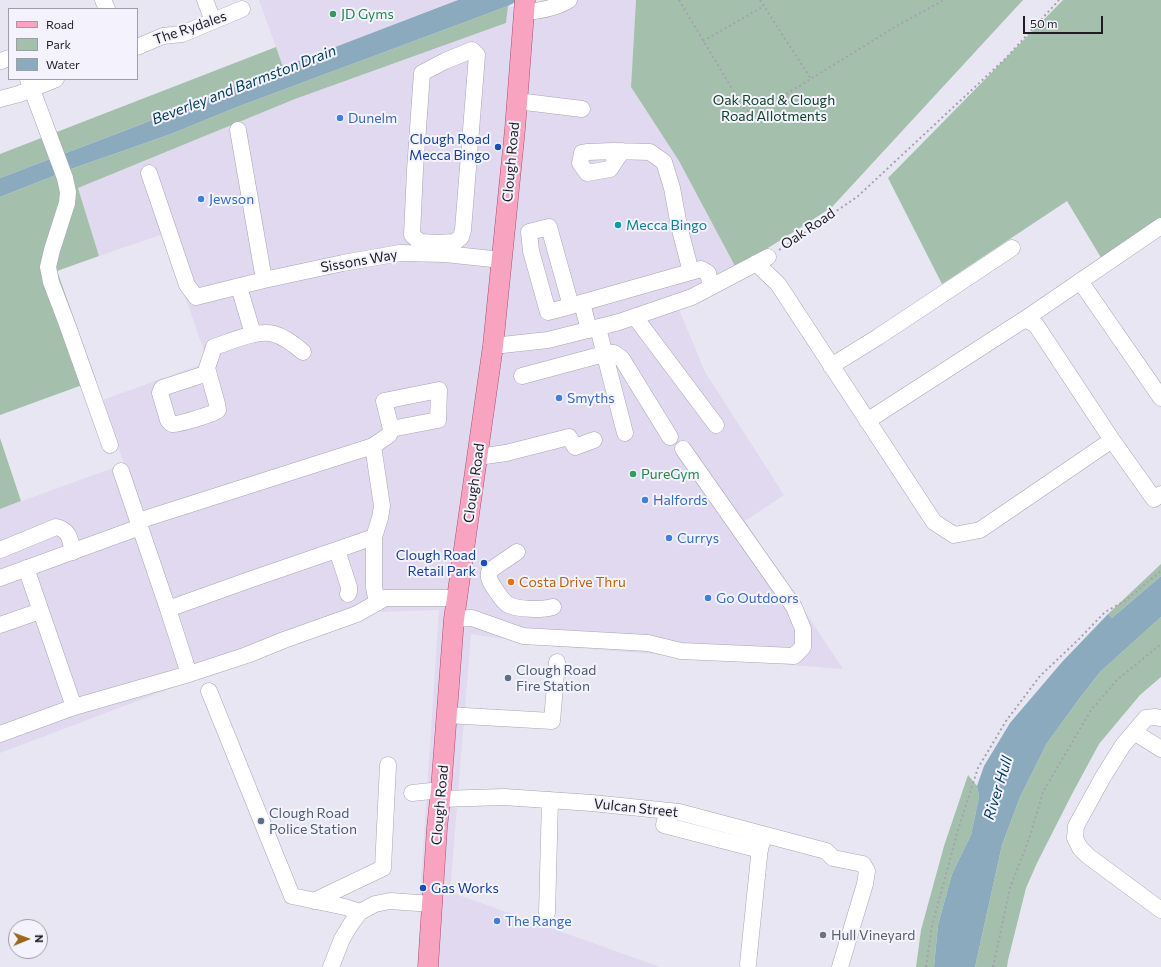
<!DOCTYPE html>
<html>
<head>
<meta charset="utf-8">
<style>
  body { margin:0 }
  #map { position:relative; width:1161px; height:967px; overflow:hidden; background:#e7e6f2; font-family:Commissioner,sans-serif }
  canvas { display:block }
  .legend { position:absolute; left:8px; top:8px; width:130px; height:72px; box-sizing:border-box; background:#f4f3fd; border:1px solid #9e9ea5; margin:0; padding:5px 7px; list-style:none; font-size:12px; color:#1e1e22 }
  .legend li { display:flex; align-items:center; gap:8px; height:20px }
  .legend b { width:20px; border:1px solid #9e9ea5 }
  .north { position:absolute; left:8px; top:919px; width:40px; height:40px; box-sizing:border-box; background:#f4f3fd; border:1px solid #9e9ea5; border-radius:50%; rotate:89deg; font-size:11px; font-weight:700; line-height:16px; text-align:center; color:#1e1e22 }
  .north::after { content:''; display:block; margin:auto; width:14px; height:18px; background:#9a681d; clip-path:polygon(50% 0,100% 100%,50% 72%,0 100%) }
  .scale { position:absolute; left:1023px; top:16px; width:80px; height:18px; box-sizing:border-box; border:2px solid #1e1e22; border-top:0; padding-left:5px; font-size:12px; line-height:14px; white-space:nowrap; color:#1e1e22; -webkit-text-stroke:3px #f4f3fd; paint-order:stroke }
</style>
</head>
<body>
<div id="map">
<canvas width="1161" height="967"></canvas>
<ul class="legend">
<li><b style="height:5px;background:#f8a4c1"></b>Road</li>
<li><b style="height:11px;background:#a4c0ad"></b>Park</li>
<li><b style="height:11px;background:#8caabd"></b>Water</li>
</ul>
<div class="north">N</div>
<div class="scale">50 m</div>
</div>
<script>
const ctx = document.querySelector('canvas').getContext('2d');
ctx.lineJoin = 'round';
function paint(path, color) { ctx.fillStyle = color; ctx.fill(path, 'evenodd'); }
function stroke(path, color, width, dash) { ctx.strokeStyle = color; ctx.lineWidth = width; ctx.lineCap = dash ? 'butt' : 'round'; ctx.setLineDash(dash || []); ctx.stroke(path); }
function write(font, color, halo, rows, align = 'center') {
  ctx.font = font + ' Commissioner,sans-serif'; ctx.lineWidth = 4; ctx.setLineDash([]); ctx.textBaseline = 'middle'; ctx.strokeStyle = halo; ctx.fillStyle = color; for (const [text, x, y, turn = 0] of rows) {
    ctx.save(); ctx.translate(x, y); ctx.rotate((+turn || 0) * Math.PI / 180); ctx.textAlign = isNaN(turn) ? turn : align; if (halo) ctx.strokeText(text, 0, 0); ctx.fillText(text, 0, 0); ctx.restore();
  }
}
paint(new Path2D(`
  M259 0H458L283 67Z
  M560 0H636L631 87 679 161 736 268 675 300 705 372 784 495 745 521 843 669 551 646 471 634 450 892 660 967H428L420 896 439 610 373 612 0 753V509L124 464 103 400 208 362 163 234 99 256 78 188 295 99 506 23 508 6 528 9Z`), '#e0d9ef');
paint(new Path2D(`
  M636 0H1023L832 207 803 226 736 268 679 161 631 87Z
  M1063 0H1161V222L1103 261 1067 201 942 284 888 178Z
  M508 6 506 23 295 99 78 188 99 256 57 271 96 380 0 415V197L71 169 171 134 237 107Z
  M276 47 283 67 137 126 0 178V154Z
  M0 438 21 501 0 509Z
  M1161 564V576L1112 618 1108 614Z
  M1161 617V677L1140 695 1099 744 1072 794 1037 863 1026 888 1008 960 1007 967H975L1002 845 1020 797 1047 743 1079 699 1100 672Z
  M968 775 977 786 979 797 971 835 952 874 938 925 934 967H916L921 930 944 846Z`), '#a4c0ad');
paint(new Path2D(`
  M458 0H519L508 6 237 107 171 134 71 169 0 197V178L137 126 283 67Z
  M1161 576V617L1100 672 1079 699 1047 743 1020 797 1002 845 975 967H934L938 925 952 874 971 835 979 797 977 786 984 766 1010 723 1062 662 1108 614 1112 618Z`), '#8caabd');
const minor = new Path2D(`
  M103 0 107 9
  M205 0 213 21
  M525 12C539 11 556 8 569 0
  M137 47 163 36 182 34 242 9
  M472 50 477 55 463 230 461 237 455 242 438 243 420 242 412 235 415 170 422 73 445 61Z
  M1 61 9 58
  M28 79 65 178 68 192 67 203 52 250 48 267 51 282 67 324 110 445
  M0 99 19 94 56 79
  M517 101 582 109
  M238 130 264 280
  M622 151 610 169 587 173 580 163 582 153 588 152 613 151 650 152 664 162 672 188 679 226 691 272
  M149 173 187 285 196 297 264 280 343 263 400 253 445 254 502 260
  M756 263 778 284 934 522 954 535 980 530 1112 440
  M1080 281 1161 398
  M239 287 253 334
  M582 303 589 330
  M571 306 549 227 529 232 531 251 548 312 571 306 574 305 701 269 708 273 711 287
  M635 317 716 425
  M1025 319 1161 226
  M598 328 625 433
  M493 346 548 340 619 322 692 297 768 257
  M831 366 878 337 1012 248
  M208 373 162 388 160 393 168 420C169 421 170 423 172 424 177 425 214 414 218 410L217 404 207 368 214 347C230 342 257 329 274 334 285 337 295 345 303 352
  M522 376 604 354 614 353 622 359 670 437
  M867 421 1025 319 1036 325 1112 440 1154 499 1161 494
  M373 446 382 506 380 518 374 537V587L377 603
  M478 457 506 453 569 437 575 447 594 440
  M121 471 138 521
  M374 537 249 580 168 609 189 674 247 655 284 640 357 614 385 598H457
  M0 550 56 527C70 530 70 540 73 552
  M337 550 349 587V592L348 594
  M517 552 492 569 489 572C488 580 491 583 495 589 499 595 502 600 507 604 516 610 542 610 553 607
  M26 568 74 707
  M0 578 140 527
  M168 609 138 521 373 446 389 435 391 429 384 401 439 390 438 420 391 429
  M454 619 472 618 523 636 648 643 681 651 794 656 803 647V629L794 607 683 449
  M0 625 40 611
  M209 691 292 896 345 907 360 912 375 904 390 901 432 904
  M447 715 552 721 557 662
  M1161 718 1155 717 1146 718 1123 745 1103 777 1076 826 1075 838 1080 848 1088 856 1161 910
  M1134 732 1161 749
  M0 734 74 707 189 674
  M412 793 441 790
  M440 799 504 797 592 803 679 812 826 851 833 858 863 864 867 871 865 884 840 967
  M668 811 664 825 760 850
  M314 901 383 868 388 765
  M547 913 550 800
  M748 964 760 847 766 835
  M331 967 342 939 351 924 360 912`);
const major = new Path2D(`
  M428 967 437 828 441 790 454 619 493 346 515 129 525 0`);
stroke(minor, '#a7a6b2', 17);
stroke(major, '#a94d6f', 21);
stroke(new Path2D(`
  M679 0 743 107 749 112H757L900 24 944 0
  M760 0 811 79
  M703 41 764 6
  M779 250 857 197 1006 58 1059 0
  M926 967 932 926 958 830 978 768 1006 721 1040 676 1079 639 1105 612 1125 601 1161 571
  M993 967 1010 888 1030 836 1043 792 1091 710 1118 679 1161 644`), '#a4a3ad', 2, [2, 3]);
stroke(minor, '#fff', 16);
stroke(major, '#f8a4c1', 20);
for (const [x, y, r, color] of [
  [333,14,4,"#2e9e5b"],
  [340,118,4,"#3f7fe0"],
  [498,147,4,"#1a4fb4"],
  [201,199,4,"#3f7fe0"],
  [618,225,4,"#0f9aa8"],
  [559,398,4,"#3f7fe0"],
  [633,474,4,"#2e9e5b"],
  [645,500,4,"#3f7fe0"],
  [669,538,4,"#3f7fe0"],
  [484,563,4,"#1a4fb4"],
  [511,582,4,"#e8710a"],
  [708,598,4,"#3f7fe0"],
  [508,678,4,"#5c6f8a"],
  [261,821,4,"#5c6f8a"],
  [423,888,4,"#1a4fb4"],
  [497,921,4,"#3f7fe0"],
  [823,935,4,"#6b7280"]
]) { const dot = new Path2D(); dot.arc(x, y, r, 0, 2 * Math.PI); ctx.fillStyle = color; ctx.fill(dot); stroke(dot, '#f4f3fd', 1.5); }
write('14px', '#27864d', '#f4f3fd', [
  ["JD Gyms",341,14],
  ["PureGym",641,474]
], 'left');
write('14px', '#1e1e22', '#f4f3fd', [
  ["The Rydales",190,28,-19],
  ["Clough Road",511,162,-85],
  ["Oak Road",808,229,-34],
  ["Sissons Way",359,261,-10],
  ["Clough Road",474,483,-82],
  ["Clough Road",440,805,-85],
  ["Vulcan Street",636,808,6]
]);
write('14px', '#0f4226', '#f4f3fd', [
  ["Oak Road & Clough",774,100],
  ["Road Allotments",774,116]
]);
write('14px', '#366cbe', '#f4f3fd', [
  ["Dunelm",348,118],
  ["Jewson",209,199],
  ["Smyths",567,398],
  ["Halfords",653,500],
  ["Currys",677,538],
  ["Go Outdoors",716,598],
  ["The Range",505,921]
], 'left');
write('14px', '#164399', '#f4f3fd', [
  ["Clough Road",490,139],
  ["Mecca Bingo",490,155],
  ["Clough Road",476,555],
  ["Retail Park",476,571],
  ["Gas Works",431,888,"left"]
], 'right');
write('14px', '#0d838f', '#f4f3fd', [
  ["Mecca Bingo",626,225]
], 'left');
write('14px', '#c56008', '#f4f3fd', [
  ["Costa Drive Thru",519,582]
], 'left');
write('14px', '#4e5e75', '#f4f3fd', [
  ["Clough Road",516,670],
  ["Fire Station",516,686],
  ["Clough Road",269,813],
  ["Police Station",269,829]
], 'left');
write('14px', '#5b616d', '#f4f3fd', [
  ["Hull Vineyard",831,935]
], 'left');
write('italic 15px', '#003d59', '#f4f3fd', [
  ["Beverley and Barmston Drain",244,85,-21],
  ["River Hull",998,788,-73]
]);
</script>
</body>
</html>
